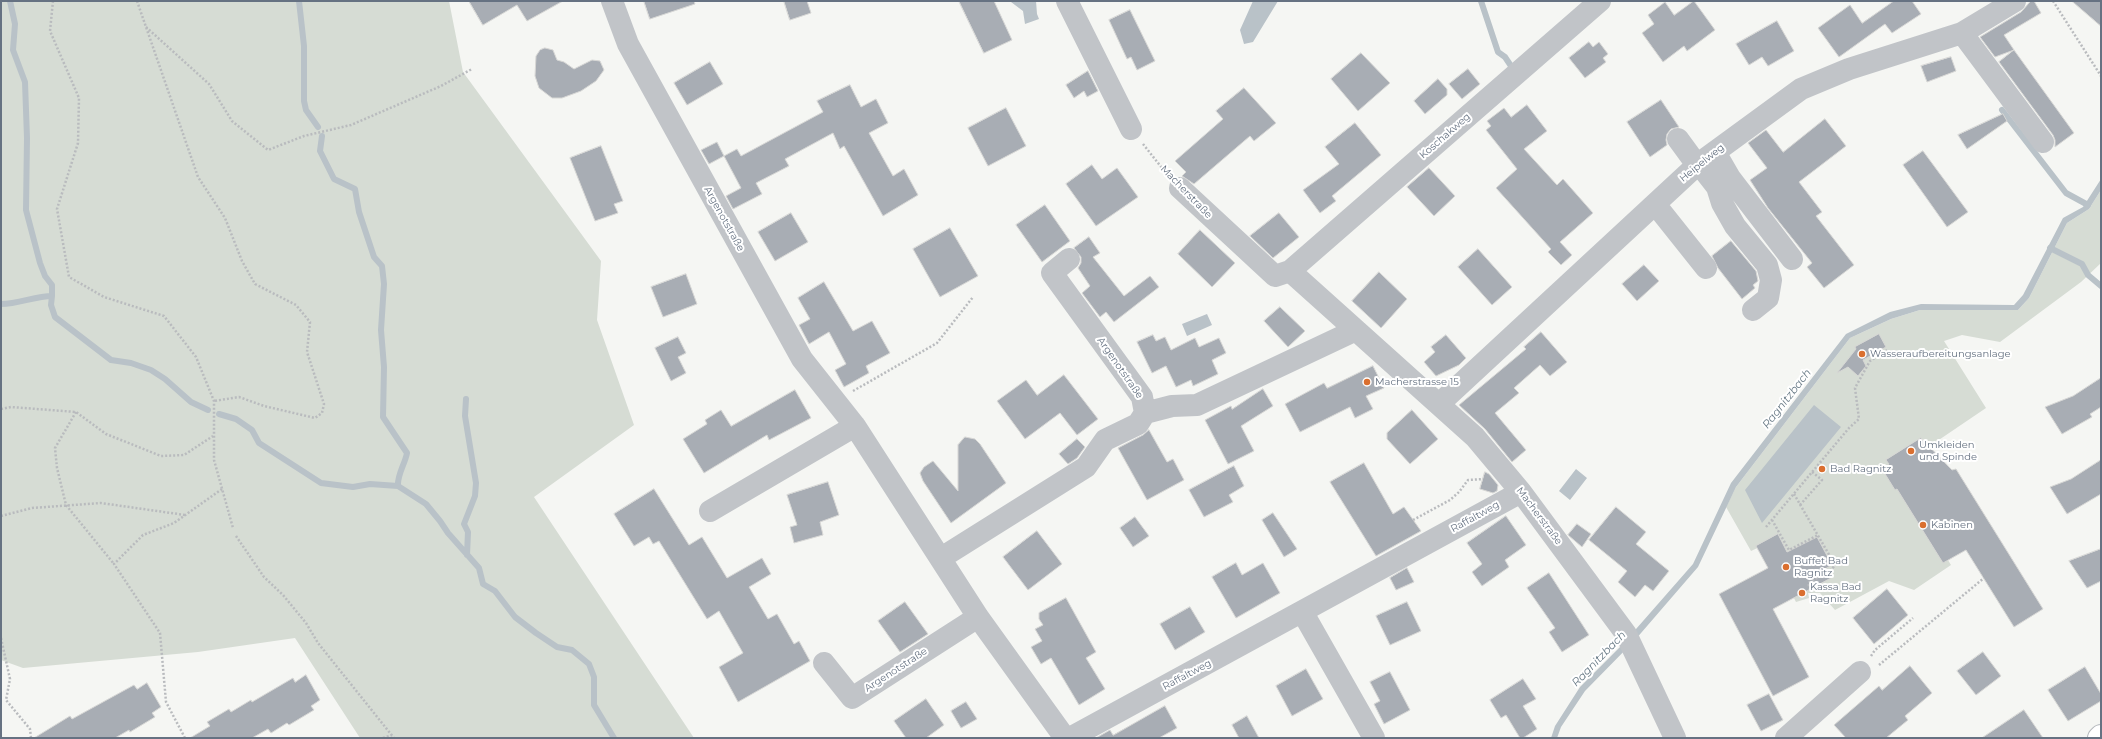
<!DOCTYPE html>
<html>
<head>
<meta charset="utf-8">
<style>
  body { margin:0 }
  #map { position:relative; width:2102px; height:739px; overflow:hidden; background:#f5f6f3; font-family:Montserrat,sans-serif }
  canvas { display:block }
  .frame { position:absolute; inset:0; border:2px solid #667282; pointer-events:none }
</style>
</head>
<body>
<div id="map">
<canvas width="2102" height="739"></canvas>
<div class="frame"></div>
</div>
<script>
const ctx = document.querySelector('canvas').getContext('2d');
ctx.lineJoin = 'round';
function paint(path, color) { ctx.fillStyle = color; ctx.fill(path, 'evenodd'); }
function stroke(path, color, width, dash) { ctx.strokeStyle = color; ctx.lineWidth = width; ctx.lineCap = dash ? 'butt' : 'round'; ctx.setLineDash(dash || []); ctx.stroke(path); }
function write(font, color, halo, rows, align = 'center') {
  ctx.font = font + ' Montserrat,sans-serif'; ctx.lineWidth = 4; ctx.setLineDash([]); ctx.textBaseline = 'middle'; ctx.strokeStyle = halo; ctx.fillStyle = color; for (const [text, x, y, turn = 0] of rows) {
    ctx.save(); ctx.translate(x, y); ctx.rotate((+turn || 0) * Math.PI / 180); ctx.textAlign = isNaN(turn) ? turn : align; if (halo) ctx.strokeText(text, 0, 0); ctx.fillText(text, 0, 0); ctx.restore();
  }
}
paint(new Path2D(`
  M1 1H449L463 72 601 261 597 320 634 425 534 497 694 738H360L295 638 198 652 23 668 1 660Z
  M2101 190V263L2081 282 2000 342 1962 335 1944 341 1986 408 1893 471 1951 565 1914 590 1889 581 1835 610 1820 593H1808L1809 598 1796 602 1766 544 1751 551 1726 507 1736 487 1850 338 1891 319 1920 310H2018L2029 298 2067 223 2089 209Z`), '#d6dcd4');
paint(new Path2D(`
  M1015 1H1036L1037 14 1039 19 1025 24 1023 11 1011 2Z
  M1253 1H1278L1253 42 1244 44 1240 30Z
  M2101 179V190L2089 209 2067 223 2029 298 2018 310H1920L1891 319 1850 338 1736 487 1698 567 1635 640 1585 691 1561 727 1557 738H1551L1555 726 1580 687 1622 645 1693 564 1731 483 1846 334 1890 312 1921 304 2014 305 2023 295 2063 218 2083 207Z
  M1207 314 1212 325 1187 336 1182 324Z
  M1814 405 1841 427 1762 523 1745 490Z
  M1576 469 1587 478 1570 500 1559 491Z`), '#b9c2c8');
stroke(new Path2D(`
  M10 1 15 24 13 50 25 82 27 138 26 210 40 263 45 276 52 285V296
  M299 1 304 46V101L306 110 318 127
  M1481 1 1498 52 1505 57 1511 66
  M2002 110 2066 193 2088 205
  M322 136 320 151 334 179 355 189 359 212 374 257 382 266 384 284 381 330 384 367 383 417 407 453C405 464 397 475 398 486
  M2050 248 2082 264 2088 275 2101 286
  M1 304C19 304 35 296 52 296L51 305 55 317 111 360 131 363 151 370 165 379 191 402 208 410
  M466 399 465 416 476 483 475 496 464 524 468 532 467 555
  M219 414 236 419 252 430 259 443 321 483 353 487 370 484 398 486 426 504 440 521 448 533 479 568 483 584 495 591 515 617 536 633 557 647 572 650 589 664 594 677V705L614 738`), '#b9c2c8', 6);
const building = new Path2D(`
  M469 1H563L527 21 517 5 483 25Z
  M644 1H694L695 4 650 19Z
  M784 1H807L811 13 790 20Z
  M959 1H994L1012 40 984 53Z
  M1694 1 1715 30 1687 51 1684 46 1663 62 1642 33 1654 24 1648 15 1665 2 1674 15Z
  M1894 1H1912L1921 14 1892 33 1885 24 1839 57 1818 28 1850 5 1862 23Z
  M2031 1H2034L2041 13 2004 35 2014 50 1995 57 1980 37 2021 12Z
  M2072 1H2101V26Z
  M1130 10 1155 61 1137 70 1131 57 1127 59 1109 20Z
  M1777 21 1794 51 1768 66 1762 57 1749 65 1736 44Z
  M1589 42 1593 47 1599 42 1608 54 1603 58 1606 62 1585 78 1569 58Z
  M545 48 553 50 557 60 564 62 574 69 592 60 600 61 604 70 596 81 581 91 562 98H552L539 88 535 76 536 56 540 50Z
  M2014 50 2074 133 2055 147V140L2053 135 1999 62Z
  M1361 53 1390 83 1358 111 1331 79Z
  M1951 57 1956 71 1927 82 1921 66Z
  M710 62 723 84 687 105 674 83Z
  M1468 69 1480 84 1462 99 1449 84Z
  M1088 71 1098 91 1087 97 1084 91 1074 98 1066 85Z
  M1438 79 1447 89V95L1425 114 1414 101Z
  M850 85 861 107 876 99 888 123 869 133 893 176 904 169 918 195 883 216 844 146 840 149 833 133 785 159 789 166 756 183 762 194 733 209 726 196 741 188 724 156 709 164 701 150 717 142 724 156 737 149 741 156 823 112 817 101Z
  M1244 88 1276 123 1254 141 1250 136 1194 184 1182 176 1186 172 1175 161 1223 119 1216 111Z
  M1661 100 1679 127 1671 129 1667 134 1666 140 1667 145 1650 157 1627 122Z
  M1527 105 1547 131 1524 149 1557 185 1563 179 1593 213 1560 242 1572 255 1561 265 1548 252 1551 249 1496 188 1517 169 1486 130 1491 126 1487 121 1504 108 1511 117Z
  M1006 108 1026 146 988 166 968 128Z
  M2003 114 2007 121 1967 149 1958 135Z
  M1825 119 1846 146 1799 182 1822 212 1816 216 1854 265 1824 288 1807 267 1812 263 1768 208 1750 180 1767 168 1748 143 1766 130 1783 152Z
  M1355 123 1381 155 1332 196 1336 201 1320 213 1303 190 1339 164 1325 147Z
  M601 146 623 201 614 204 618 213 595 221 570 158Z
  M1923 151 1968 212 1947 227 1903 165Z
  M1092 165 1102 179 1117 168 1138 197 1096 226 1066 184Z
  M1429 168 1455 196 1434 216 1407 187Z
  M1045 205 1070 241 1042 262 1016 225Z
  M791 213 808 242 775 261 758 232Z
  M1279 213 1299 237 1273 258 1250 236Z
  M950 228 978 276 940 297 913 249Z
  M1200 230 1235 263 1212 287 1178 254Z
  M1089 237 1100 253 1093 257 1124 296 1150 276 1159 287 1114 322 1106 312 1100 317 1082 293 1090 286 1078 268 1081 263V257L1074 248Z
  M1731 241 1756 271 1758 281 1753 285 1755 288 1742 299 1718 268 1712 256Z
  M1478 249 1512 287 1492 305 1458 267Z
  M1644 265 1659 281 1637 301 1622 284Z
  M1379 272 1407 299 1381 328 1352 301Z
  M686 274 697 304 663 317 651 287Z
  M824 282 853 331 872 321 890 353 866 366 869 373 844 387 835 370 846 364 829 332 809 344 799 325 810 319 798 298Z
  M1280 307 1305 331 1288 347 1264 321Z
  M1541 332 1567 362 1550 376 1540 365 1514 388 1519 393 1495 413 1526 450 1512 462 1485 429 1459 405 1526 349 1524 347Z
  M1879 334 1886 347 1863 360 1866 366 1858 376 1848 367 1837 373 1856 349 1855 347Z
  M1153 335 1156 341 1165 337 1171 350 1195 338 1199 347 1219 338 1226 353 1212 360 1218 374 1193 386 1191 380 1176 387 1166 366 1152 373 1137 342Z
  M1446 335 1466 358 1459 365 1436 376 1424 362 1435 352 1431 347Z
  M678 337 686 353 678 357 686 373 671 381 655 348Z
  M1373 366 1384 388 1366 396 1373 409 1355 418 1350 407 1300 432 1285 404 1324 383 1327 388Z
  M1064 375 1098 419 1077 435 1060 413 1025 439 997 401 1026 380 1037 395Z
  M2101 378V407L2090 414 2092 417 2062 434 2045 407 2073 396Z
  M1263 389 1273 406 1241 426 1254 451 1228 464 1205 420 1231 406 1232 409Z
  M795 390 811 418 769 440 767 435 704 473 683 439 707 424 705 420 721 410 731 426Z
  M1412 410 1438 439 1410 464 1387 439V433Z
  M1149 430 1167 462 1173 459 1184 480 1147 500 1118 448 1143 435Z
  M965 437 975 439 980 444 1006 483 951 523 923 481 920 473 924 467 933 461 958 491V445Z
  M1921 438 1952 470 1956 469 2043 609 2014 627 1966 550 1943 563 1897 489 1895 490 1882 469 1889 464 1886 460Z
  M1077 439 1085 447 1077 458 1068 464 1059 454Z
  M2101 460V494L2067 514 2050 487 2071 479Z
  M1364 463 1393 514 1404 507 1421 531 1376 556 1330 482Z
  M1234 466 1244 486 1229 495 1233 502 1204 517 1189 490Z
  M1485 472 1489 474 1498 485 1497 491 1493 493 1480 489Z
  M828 482 839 515 820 522 823 535 794 543 790 527 797 525 787 495Z
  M654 489 689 545 702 537 727 578 762 558 771 574 749 587 768 619 777 614 794 644 799 641 810 661 738 702 719 667 743 653 719 611 707 619 659 541 653 544 649 537 634 546 614 514Z
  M1616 507 1646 532 1636 544 1669 571 1653 591 1645 585 1635 597 1618 582 1627 571 1589 540Z
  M1273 513 1297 549 1284 557 1262 520Z
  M1506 516 1526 545 1505 560 1509 567 1482 586 1472 572 1482 564 1467 543Z
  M1135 517 1149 536 1133 547 1120 528Z
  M1577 524 1591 534 1582 547 1568 535Z
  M1037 531 1062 564 1028 590 1003 557Z
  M1778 534 1787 552 1817 537 1832 565 1825 569 1831 578 1773 609 1809 677 1773 696 1719 594 1768 568 1756 546Z
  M2101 549V581L2087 588 2069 561Z
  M1236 563 1242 575 1263 563 1280 593 1236 618 1212 577Z
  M1407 568 1414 582 1396 590 1390 578Z
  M1549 573 1589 635 1562 652 1549 632 1555 628 1527 588Z
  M1887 589 1908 615 1874 644 1853 618Z
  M1066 598 1096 652 1086 658 1105 689 1079 705 1051 658 1041 664 1031 647 1042 641 1035 629 1043 625 1039 619V613Z
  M905 602 928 634 900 652 878 621Z
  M1407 602 1421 631 1390 645 1376 616Z
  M1190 607 1205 632 1175 650 1160 624Z
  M1983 652 2001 676 1976 695 1957 671Z
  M1910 666 1932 693 1905 716 1908 720 1886 738H1846L1834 725 1879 686 1882 690Z
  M2085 667 2101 694V701L2068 721 2048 690Z
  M1306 669 1323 699 1292 716 1276 686Z
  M1390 672 1410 710 1384 724 1374 704 1380 701 1370 682Z
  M306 675 320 700 311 706 314 710 289 725 287 723 271 733 268 729 252 738H190L210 726 207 722 229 709 231 712 251 700 252 702 293 678 295 682Z
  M1523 679 1536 699 1523 706 1537 729 1523 738H1520L1506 715 1501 718 1490 700Z
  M147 683 161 707 152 713 155 717 130 732 129 730 115 738H34L70 716 72 719 134 685 137 689Z
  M1769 694 1783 720 1761 731 1747 705Z
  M926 699 944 725 926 738H906L894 721Z
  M966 702 977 719 961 728 951 711Z
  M1165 706 1177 728 1159 738H1096L1110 730 1113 735Z
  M2024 710 2043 738H1982Z
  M1247 716 1259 738H1239L1232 725Z`);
paint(building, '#a8adb4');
stroke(building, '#d7d7d5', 1);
const major = new Path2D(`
  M2099 738 2101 736`);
stroke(major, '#b4b8bc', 24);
stroke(new Path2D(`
  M53 1 50 31 79 98 78 143 57 209 69 277 104 297 164 316 196 357 214 401V460L233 528
  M137 1 198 177 225 218 242 261 255 284 296 305 310 322 307 352 324 404 322 413 315 418 264 406 239 397 214 401
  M2053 1 2101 76
  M146 27 209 84 232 121 268 150 304 136 351 125 441 86 472 69
  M1143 144 1166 173
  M853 391 937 343 973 297
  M1 409 11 407 76 412 106 434 161 456 184 455 213 436
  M76 412 55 448 57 468 66 505 114 564
  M1794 494 1835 565 1832 569 1808 583 1811 592
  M1800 505 1822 480 1812 472
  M1 516 32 508 101 503 185 515
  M1413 520 1450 500 1459 492 1468 480 1483 479
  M1772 520 1789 550 1818 535
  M1766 527 1849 428 1859 419 1855 388 1870 361 1887 350
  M236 536 264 577 283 595 306 623 318 643 394 738
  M1 638 10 679 6 700 30 729 31 738
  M1871 656 1875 650 1913 618
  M1879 665 1984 578
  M185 738 166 702 160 633 114 564 143 535 174 523 222 489
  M383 738 392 735`), '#b9bbbe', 2.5, [2, 2]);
stroke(new Path2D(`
  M612 1 628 44 802 359 855 426 978 617 1065 738
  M1067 1 1131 129
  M1962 33 2043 142
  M1678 139 1697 165
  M1715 152 1730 178 1792 259
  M1699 164 1717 187 1722 203 1735 226 1767 265 1771 280 1768 298 1753 310
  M1180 188 1275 276 1290 271 1475 437 1521 492 1626 634 1675 738
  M1655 204 1706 268
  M1290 271 1600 1
  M1439 404 1697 165 1801 89 1849 69 1962 33 2015 1
  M1145 413 1172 406 1197 405 1356 330
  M710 511 855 426
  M941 558 1086 467 1105 440 1138 424 1145 413 1142 397 1052 273 1069 259
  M1303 613 1374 738
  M824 663 852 698 978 617
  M1070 738 1521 492
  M1786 738 1860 672`), '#c1c4c8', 22);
stroke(major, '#fff', 22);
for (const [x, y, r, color] of [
  [1862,354,4,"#da6f2f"],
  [1367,382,4,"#da6f2f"],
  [1911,451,4,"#da6f2f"],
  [1822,469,4,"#da6f2f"],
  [1923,525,4,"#da6f2f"],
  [1786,567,4,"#da6f2f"],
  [1802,593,4,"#da6f2f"]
]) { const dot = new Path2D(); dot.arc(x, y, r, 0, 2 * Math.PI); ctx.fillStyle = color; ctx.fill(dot); stroke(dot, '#fff', 1.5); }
write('10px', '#667282', '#fff', [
  ["Koschakweg",1445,136,-41],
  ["Heipelweg",1702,163,-39],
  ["Macherstraße",1186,192,46],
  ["Argenotstraße",724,219,61],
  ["Argenotstraße",1120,368,55],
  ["Macherstraße",1539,516,53],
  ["Raffaltweg",1475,517,-29],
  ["Argenotstraße",896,670,-33],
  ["Raffaltweg",1187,675,-28]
]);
write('10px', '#667282', '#fff', [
  ["Wasseraufbereitungsanlage",1870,354],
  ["Macherstrasse 15",1375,382],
  ["Umkleiden",1919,445],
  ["und Spinde",1919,457],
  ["Bad Ragnitz",1830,469],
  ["Kabinen",1931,525],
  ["Buffet Bad",1794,561],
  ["Ragnitz",1794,573],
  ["Kassa Bad",1810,587],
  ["Ragnitz",1810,599]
], 'left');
write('italic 11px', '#677985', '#fff', [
  ["Ragnitzbach",1787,399,-52],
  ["Ragnitzbach",1599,659,-46]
]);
</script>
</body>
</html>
